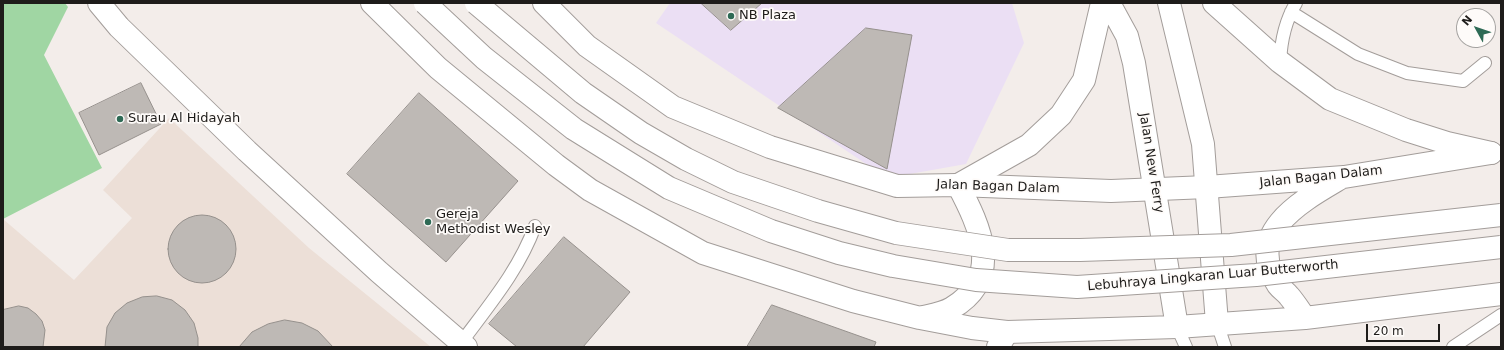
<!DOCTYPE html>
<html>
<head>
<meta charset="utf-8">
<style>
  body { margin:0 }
  #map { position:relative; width:1504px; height:350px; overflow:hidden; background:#f3edea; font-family:"DejaVu Sans",sans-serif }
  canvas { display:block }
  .frame { position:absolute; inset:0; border:4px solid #1e1c1a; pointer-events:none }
  .north { position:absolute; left:1456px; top:8px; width:40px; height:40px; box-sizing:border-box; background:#fefbf9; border:1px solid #a4a2a0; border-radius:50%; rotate:310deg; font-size:11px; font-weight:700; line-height:16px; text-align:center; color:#1e1c1a }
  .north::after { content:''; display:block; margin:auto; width:14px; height:18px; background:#2e6a55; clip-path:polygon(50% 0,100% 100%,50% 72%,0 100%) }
  .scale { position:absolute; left:1366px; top:324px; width:74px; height:18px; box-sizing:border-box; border:2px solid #1e1c1a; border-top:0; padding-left:5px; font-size:12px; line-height:14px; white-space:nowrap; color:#1e1c1a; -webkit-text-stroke:3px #fefbf9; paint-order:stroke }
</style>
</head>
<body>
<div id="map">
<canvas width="1504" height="350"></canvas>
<div class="frame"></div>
<div class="north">N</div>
<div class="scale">20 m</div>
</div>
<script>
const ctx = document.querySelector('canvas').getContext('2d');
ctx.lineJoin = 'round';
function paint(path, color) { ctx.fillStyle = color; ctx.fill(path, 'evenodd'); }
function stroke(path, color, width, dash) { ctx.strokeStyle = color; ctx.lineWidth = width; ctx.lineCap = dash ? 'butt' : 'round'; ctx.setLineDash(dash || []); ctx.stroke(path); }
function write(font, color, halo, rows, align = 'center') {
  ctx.font = font + ' "DejaVu Sans",sans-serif'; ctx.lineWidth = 3.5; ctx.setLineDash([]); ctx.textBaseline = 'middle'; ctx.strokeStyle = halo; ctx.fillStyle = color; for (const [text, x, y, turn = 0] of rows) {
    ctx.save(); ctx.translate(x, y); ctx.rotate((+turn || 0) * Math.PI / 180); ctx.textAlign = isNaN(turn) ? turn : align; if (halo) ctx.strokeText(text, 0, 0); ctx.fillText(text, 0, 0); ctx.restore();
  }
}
paint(new Path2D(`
  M670 3H1012L1024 43 966 164 887 178 656 23Z`), '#ebdff4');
paint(new Path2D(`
  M169 118 309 248 431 347H3V219L74 280 132 218 103 190Z`), '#ecdfd7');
paint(new Path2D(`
  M3 3H65L68 7 44 55 102 168 3 219Z`), '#a0d6a3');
const building = new Path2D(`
  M701 3H762L731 30Z
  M866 28 912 35 887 169 778 108Z
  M141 83 161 124 99 155 79 113Z
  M419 93 518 181 446 262 347 174Z
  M168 249a34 34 0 1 1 68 0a34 34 0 1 1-68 0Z
  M564 237 630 292 583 347H517L489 324Z
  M157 296 172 300 185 310 194 323 198 338V347H105L107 327 115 313 127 303 142 297Z
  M772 305 876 342 874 347H747Z
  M19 306 28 308 36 314 42 321 45 330 43 347H3V310Z
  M285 320 302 323 318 331 333 347H239L252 332 268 324Z`);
paint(building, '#beb9b5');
stroke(building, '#96918d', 1);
const lane = new Path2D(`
  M1291 12 1358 54 1407 73 1463 81 1485 63
  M1280 62C1281 41 1285 21 1296 3
  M1217 323 1225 347
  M1177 327 1186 347
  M461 343C489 305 519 270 535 226
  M1453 347 1501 315`);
const street = new Path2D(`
  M99 3 119 27 247 151 379 272 466 347
  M998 347 1007 332`);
const secondary = new Path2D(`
  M544 3 587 46 673 107 770 147 897 186 958 185 1111 191 1207 187 1344 177 1491 153
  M1305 318C1300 311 1295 303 1289 296 1286 292 1281 289 1278 285 1244 233 1300 202 1339 179
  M1177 327 1305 318 1501 294`);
const highway = new Path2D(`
  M372 3 438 68 556 165 590 190 703 253 853 301 920 318 972 328 1007 332 1177 327 1134 63 1127 36 1109 3
  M1169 3 1203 144 1217 323
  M1214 3 1280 62 1330 99 1406 130 1447 143 1491 153
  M923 317C932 315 944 313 952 308 1004 277 980 227 958 185L1029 145 1061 115 1084 80 1102 3`);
stroke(lane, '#a39d9a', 14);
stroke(street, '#a39d9a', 24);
stroke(secondary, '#a39d9a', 24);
stroke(highway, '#a39d9a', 24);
stroke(lane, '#fff', 12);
stroke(street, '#fff', 22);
stroke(secondary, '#fff', 22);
stroke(highway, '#fff', 22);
const highwayBridge = new Path2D(`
  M425 3 484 58 574 129 669 188 771 231 839 253 893 266 976 280 1077 287 1256 275 1501 247
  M476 3 583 93 641 133 686 159 733 182 818 211 896 233 1008 250H1080L1231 245 1501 215`);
stroke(highwayBridge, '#a39d9a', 24, []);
stroke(highwayBridge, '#fff', 22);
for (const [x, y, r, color] of [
  [731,16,4,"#2e6a55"],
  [120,119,4,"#2e6a55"],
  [428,222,4,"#2e6a55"]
]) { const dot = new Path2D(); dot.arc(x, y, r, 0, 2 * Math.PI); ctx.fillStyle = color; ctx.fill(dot); stroke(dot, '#fefbf9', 1.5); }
write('13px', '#1e1c1a', '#fefbf9', [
  ["NB Plaza",739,16],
  ["Surau Al Hidayah",128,119],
  ["Gereja",436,215],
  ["Methodist Wesley",436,230]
], 'left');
write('13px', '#1e1c1a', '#fefbf9', [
  ["Jalan New Ferry",1151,163,81],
  ["Jalan Bagan Dalam",1321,177,-6],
  ["Jalan Bagan Dalam",998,187,2],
  ["Lebuhraya Lingkaran Luar Butterworth",1213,276,-5]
]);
</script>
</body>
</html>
